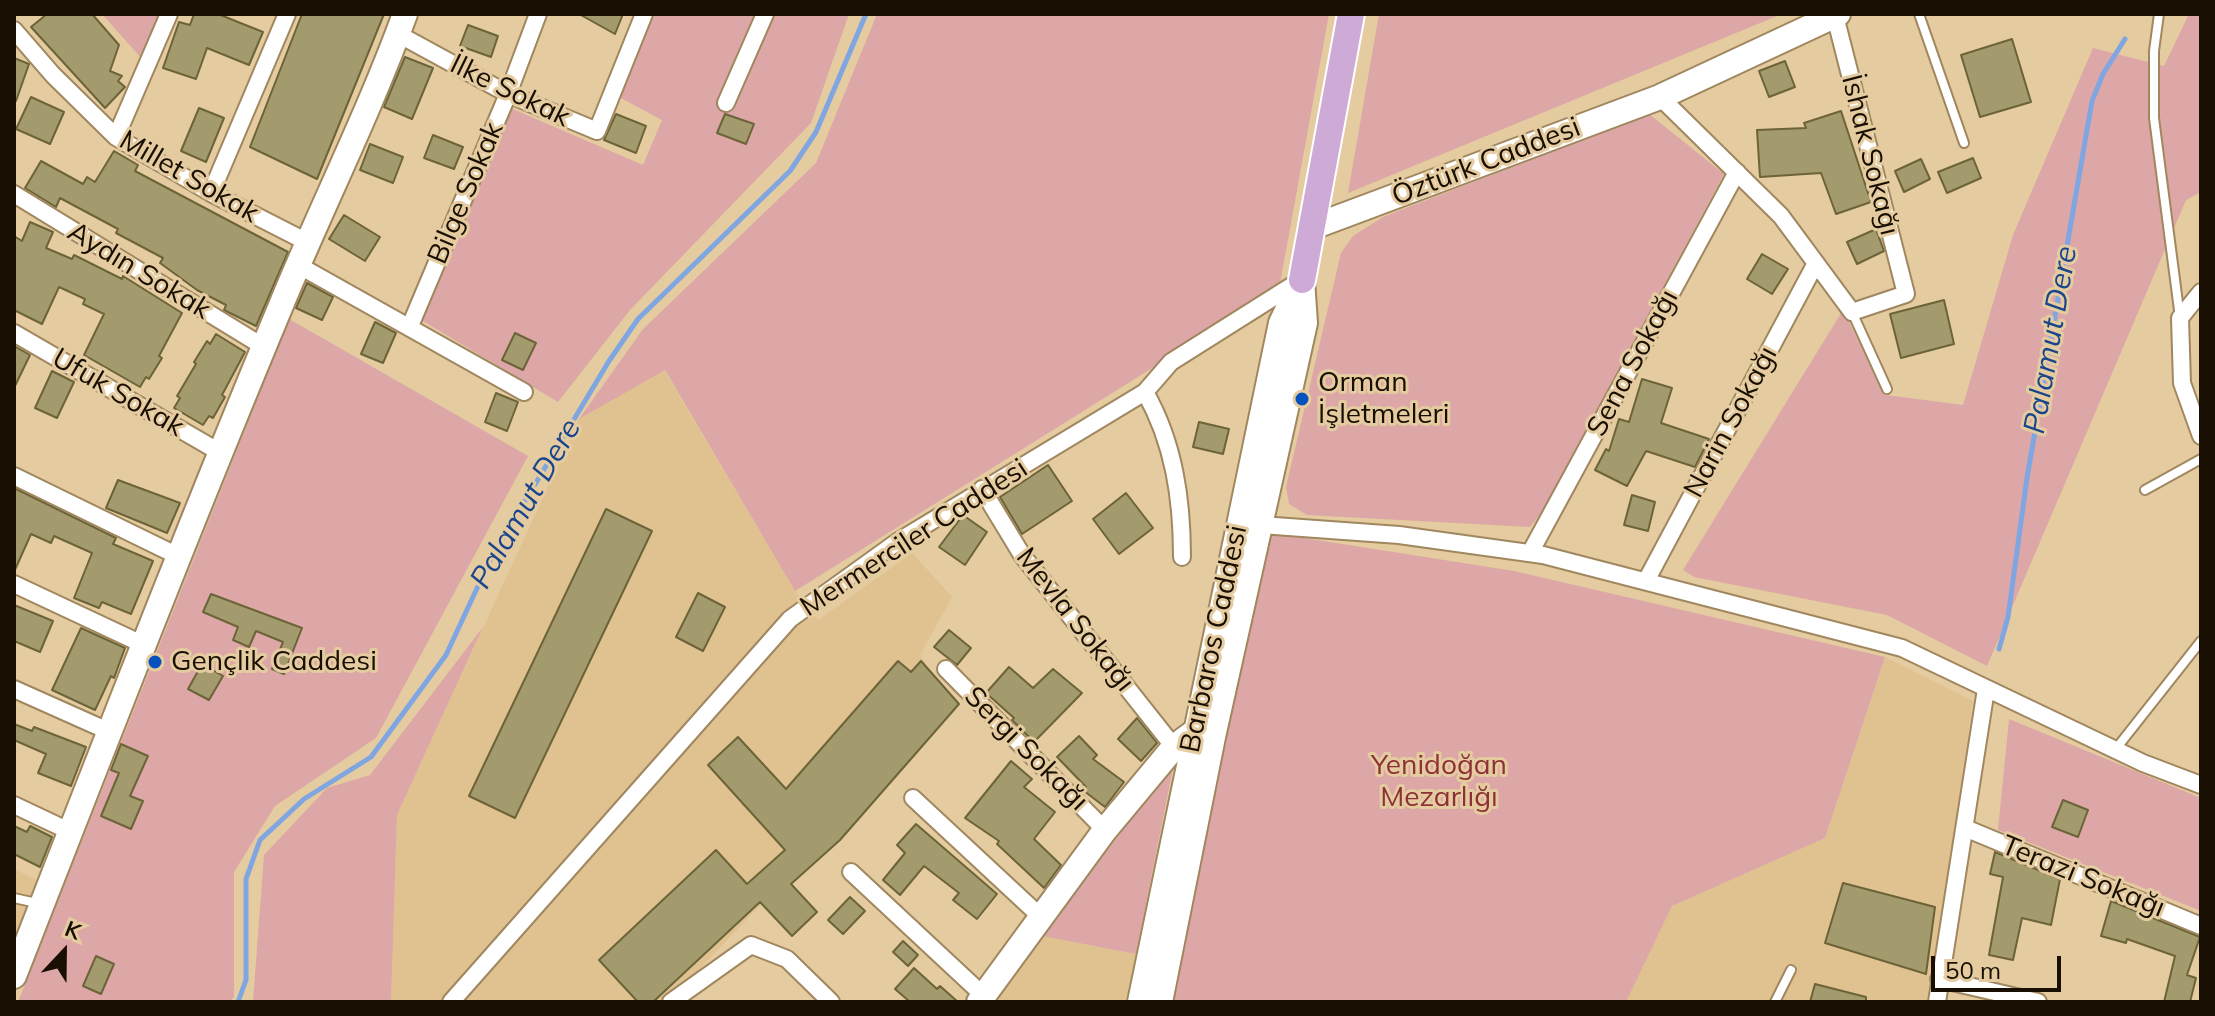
<!DOCTYPE html>
<html>
<head>
<meta charset="utf-8">
<style>
  body { margin:0 }
  #map { position:relative; width:2215px; height:1016px; overflow:hidden; background:#e5cba0; font-family:Mulish,sans-serif }
  canvas { display:block }
  .frame { position:absolute; inset:0; border:16px solid #180f02; pointer-events:none }
  .north { position:absolute; left:24px; top:912px; width:80px; height:80px; -webkit-text-stroke:6px #e5cba0; paint-order:stroke; rotate:22deg; font-size:22px; font-weight:700; line-height:32px; text-align:center; color:#180f02 }
  .north::after { content:''; display:block; margin:auto; width:28px; height:36px; background:#180f02; clip-path:polygon(50% 0,100% 100%,50% 72%,0 100%) }
  .scale { position:absolute; left:1931px; top:956px; width:130px; height:36px; box-sizing:border-box; border:4px solid #180f02; border-top:0; padding-left:10px; font-size:24px; line-height:28px; white-space:nowrap; color:#180f02; -webkit-text-stroke:6px #e5cba0; paint-order:stroke }
</style>
</head>
<body>
<div id="map">
<canvas width="2215" height="1016"></canvas>
<div class="frame"></div>
<div class="north">K</div>
<div class="scale">50 m</div>
</div>
<script>
const ctx = document.querySelector('canvas').getContext('2d');
ctx.lineJoin = 'round';
function paint(path, color) { ctx.fillStyle = color; ctx.fill(path, 'evenodd'); }
function stroke(path, color, width, dash) { ctx.strokeStyle = color; ctx.lineWidth = width; ctx.lineCap = dash ? 'butt' : 'round'; ctx.setLineDash(dash || []); ctx.stroke(path); }
function write(font, color, halo, rows, align = 'center') {
  ctx.font = font + ' Mulish,sans-serif'; ctx.lineWidth = 6; ctx.setLineDash([]); ctx.textBaseline = 'middle'; ctx.strokeStyle = halo; ctx.fillStyle = color; for (const [text, x, y, turn = 0] of rows) {
    ctx.save(); ctx.translate(x, y); ctx.rotate((+turn || 0) * Math.PI / 180); ctx.textAlign = isNaN(turn) ? turn : align; if (halo) ctx.strokeText(text, 0, 0); ctx.fillText(text, 0, 0); ctx.restore();
  }
}
paint(new Path2D(`
  M664 370 795 591 818 620 912 553 952 597 920 655 951 705 668 1002H391L397 815 579 419Z
  M1885 657 1973 701 1930 1002H1626L1672 906 1825 838Z
  M14 869 41 882 14 947Z
  M1042 936 1136 954 1125 1002H993Z`), '#e0c290');
paint(new Path2D(`
  M102 14H159L142 59Z
  M650 14H849L811 123 630 310 558 402 418 318 508 107 643 165 662 120 619 97Z
  M877 14H1329L1279 289 795 591 665 370 579 419 643 329 816 163Z
  M1379 14H1782L1348 193Z
  M2189 14H2201V192L2186 200 1987 666 1887 615 1694 577 1683 570 1843 310 1886 395 1963 405 2013 235 2093 48 2164 66Z
  M1649 114 1724 174 1542 512 1530 527 1307 515 1289 504 1286 487 1341 253 1353 236 1383 217Z
  M289 319 528 456 376 738 275 806 234 872V997L229 1002H18Z
  M1266 532 1514 571 1885 657 1825 838 1672 906 1626 1002H1169Z
  M483 627 397 815 391 1002 253 1001 264 855 327 788 370 775Z
  M2009 719 2201 798V911L1998 830Z
  M1174 763 1136 954 1042 936Z`), '#dca7a6');
stroke(new Path2D(`
  M1999 649 2008 617 2027 478 2092 101 2103 74 2125 39
  M238 1002 246 980V879L260 840 304 799 371 757 410 704 446 655 492 556 609 361 638 319 790 171 816 132 866 14`), '#80a6e2', 5);
const building = new Path2D(`
  M47 14H92L119 45 110 71 122 76 118 81 125 87 105 108 31 27Z
  M194 14H218L263 32 249 65 207 48 196 79 163 68 179 22 190 25Z
  M302 14H384L317 179 250 147Z
  M579 14H623L615 34Z
  M468 25 498 36 491 57 460 46Z
  M2012 39 2031 102 1980 117 1961 55Z
  M405 57 433 68 412 119 384 107Z
  M14 58 29 64 16 101 14 100Z
  M1785 61 1795 87 1769 97 1759 71Z
  M31 97 64 112 50 144 16 129Z
  M199 108 224 118 206 162 181 151Z
  M1841 111 1871 202 1836 214 1821 173 1760 177 1757 130 1806 128 1804 123Z
  M616 114 646 126 636 153 604 140Z
  M725 114 754 124 746 144 717 133Z
  M433 135 463 147 454 169 424 158Z
  M370 144 403 157 393 183 360 170Z
  M114 151 138 165 135 171 288 252 256 326 224 310 226 305 197 290 160 263 163 258 116 233 118 229 60 198 56 207 25 188 41 161 83 184 87 177 95 182Z
  M1973 158 1981 178 1947 193 1938 172Z
  M1921 159 1930 179 1904 192 1895 171Z
  M344 215 380 237 365 261 329 239Z
  M30 222 53 232 46 248 72 259 74 255 122 279 123 276 182 313 159 356 162 358 149 379 146 377 140 387 84 355 104 314 83 304 85 299 59 287 42 324 14 310V236L22 241Z
  M1876 229 1884 251 1857 264 1847 242Z
  M1762 254 1788 269 1772 294 1747 279Z
  M307 283 333 297 322 320 296 308Z
  M1944 300 1954 344 1901 358 1890 314Z
  M375 322 396 333 383 363 361 354Z
  M515 333 536 343 523 370 502 360Z
  M216 334 245 352 222 395 225 397 213 418 209 416 203 425 174 408 180 398 177 396 196 364 194 362 207 341 210 344Z
  M14 346 30 355 14 388Z
  M52 371 74 382 57 418 35 408Z
  M1642 379 1672 388 1661 423 1709 439 1695 467 1646 451 1627 486 1595 470 1606 449 1609 451 1619 419 1629 422Z
  M496 393 518 402 507 431 485 422Z
  M1199 422 1229 429 1223 454 1193 447Z
  M1048 465 1072 501 1022 534 1000 497Z
  M118 480 180 503 167 533 106 508Z
  M14 488 116 538 113 544 153 561 131 614 102 602 99 608 74 598 92 553 54 536 51 543 31 534 14 572Z
  M1126 493 1153 528 1119 554 1093 519Z
  M1632 495 1655 502 1648 531 1624 525Z
  M606 509 652 531 515 818 469 796Z
  M963 515 987 532 965 565 939 547Z
  M698 593 725 607 703 651 676 637Z
  M211 594 302 628 284 674 272 669 283 642 256 631 249 647 233 640 238 627 203 612Z
  M14 605 53 621 40 652 14 641Z
  M81 628 125 648 114 678 111 676 95 710 52 690Z
  M949 630 971 648 957 665 934 647Z
  M898 661 911 672 921 661 959 704 840 840 791 884 817 912 792 936 760 902 653 1002H638L599 960 716 850 747 884 785 850 708 765 738 737 786 789Z
  M202 664 223 676 209 700 188 689Z
  M1009 667 1033 688 1053 669 1082 693 1034 742 1012 720 1014 718 986 693Z
  M1137 718 1157 743 1141 761 1118 739Z
  M14 724 32 731 34 727 86 747 71 786 38 773 46 754 14 740Z
  M1079 736 1097 755 1093 759 1124 782 1105 807 1084 791 1086 787 1057 757Z
  M121 744 148 756 130 796 143 801 131 829 101 816 119 773 111 770Z
  M1011 761 1032 779 1024 787 1055 812 1034 839 1061 865 1044 888 997 844 999 841 965 818Z
  M2063 800 2088 810 2078 837 2052 827Z
  M916 824 997 894 977 919 953 900 959 893 924 866 900 895 883 880 905 853 897 845Z
  M14 826 27 832 30 826 52 837 40 867 14 854Z
  M1995 852 2060 879 2051 925 2022 918 2013 960 1989 955 2003 877 1990 874Z
  M1843 883 1935 907 1926 974 1825 943Z
  M850 897 865 911 843 934 828 920Z
  M2111 901 2200 937 2187 975 2196 978 2190 1002H2164L2175 956 2127 939 2126 943 2101 936Z
  M903 941 918 955 908 966 893 952Z
  M96 956 114 964 101 994 83 986Z
  M914 968 937 989 940 986 958 1002H910L895 989Z
  M1815 984 1866 997V1002H1810Z`);
paint(building, '#a39b6d');
stroke(building, '#6c6438', 2);
const lane = new Path2D(`
  M1919 14 1964 143
  M2159 14 2154 51V118L2180 318
  M1852 312 1887 389
  M2145 490 2201 459
  M2115 750 2201 641
  M14 898 41 904
  M1775 1002 1791 970`);
const street = new Path2D(`
  M14 30 53 75 116 137 211 193 307 242
  M398 34 508 94 597 131 644 14
  M1660 97 1781 216 1852 312 1906 294 1835 16
  M726 103 765 14
  M116 137 169 14
  M211 193 287 14
  M14 194 264 347
  M298 265 524 392
  M2201 292 2180 318 2182 383 2201 436
  M410 326 508 94 538 14
  M14 333 221 453
  M1145 392C1174 443 1182 499 1182 557
  M14 476 178 556
  M982 489 1022 555 1174 747
  M1261 525 1399 535 1543 555 1902 648 2143 763 2201 785
  M1530 553 1737 172
  M1646 581 1816 263
  M14 584 142 644
  M946 669 1105 830
  M14 689 108 731
  M913 798 1041 917
  M14 805 69 831
  M1965 828 2201 926
  M851 872 984 996
  M1939 979 2038 1002
  M451 1002 790 619 897 542 1145 392 1171 362 1301 280
  M671 1002 751 945 787 959 831 1002
  M1937 1002 1986 689`);
const secondary = new Path2D(`
  M1313 227 1660 97 1838 14
  M14 976C102 751 189 526 282 303 322 206 369 113 405 14
  M979 1002 1105 830 1174 747 1193 733
  M1140 1002 1281 323 1302 280
  M1160 1002 1213 737 1305 323 1302 280`);
const primary = new Path2D(`
  M1302 280 1351 14`);
stroke(lane, '#a0875f', 12);
stroke(street, '#a0875f', 20);
stroke(secondary, '#a0875f', 28);
stroke(primary, '#fff', 30);
stroke(lane, '#fff', 8);
stroke(street, '#fff', 16);
stroke(secondary, '#fff', 24);
stroke(primary, '#ceabd7', 26);
for (const [x, y, r, color] of [
  [1302,399,8,"#0652bc"],
  [155,662,8,"#0652bc"]
]) { const dot = new Path2D(); dot.arc(x, y, r, 0, 2 * Math.PI); ctx.fillStyle = color; ctx.fill(dot); stroke(dot, '#e5cba0', 3); }
write('28px', '#180f02', '#e5cba0', [
  ["İlke Sokak",510,91,26],
  ["İshak Sokağı",1870,155,76],
  ["Öztürk Caddesi",1486,162,-21],
  ["Millet Sokak",189,177,30],
  ["Bilge Sokak",466,193,-67],
  ["Aydın Sokak",139,271,31],
  ["Sena Sokağı",1633,363,-62],
  ["Ufuk Sokak",118,393,30],
  ["Narin Sokağı",1731,422,-62],
  ["Mermerciler Caddesi",914,538,-33],
  ["Mevla Sokağı",1075,620,52],
  ["Barbaros Caddesi",1214,639,-78],
  ["Sergi Sokağı",1026,749,45],
  ["Terazi Sokağı",2083,877,22]
]);
write('28px', '#180f02', '#e5cba0', [
  ["Orman",1318,383],
  ["İşletmeleri",1318,415],
  ["Gençlik Caddesi",171,662]
], 'left');
write('28px', '#8e3037', '#e5cba0', [
  ["Yenidoğan",1439,766],
  ["Mezarlığı",1439,798]
]);
write('italic 30px', '#18458b', '#e5cba0', [
  ["Palamut Dere",2051,340,-80],
  ["Palamut Dere",526,504,-60]
]);
</script>
</body>
</html>
